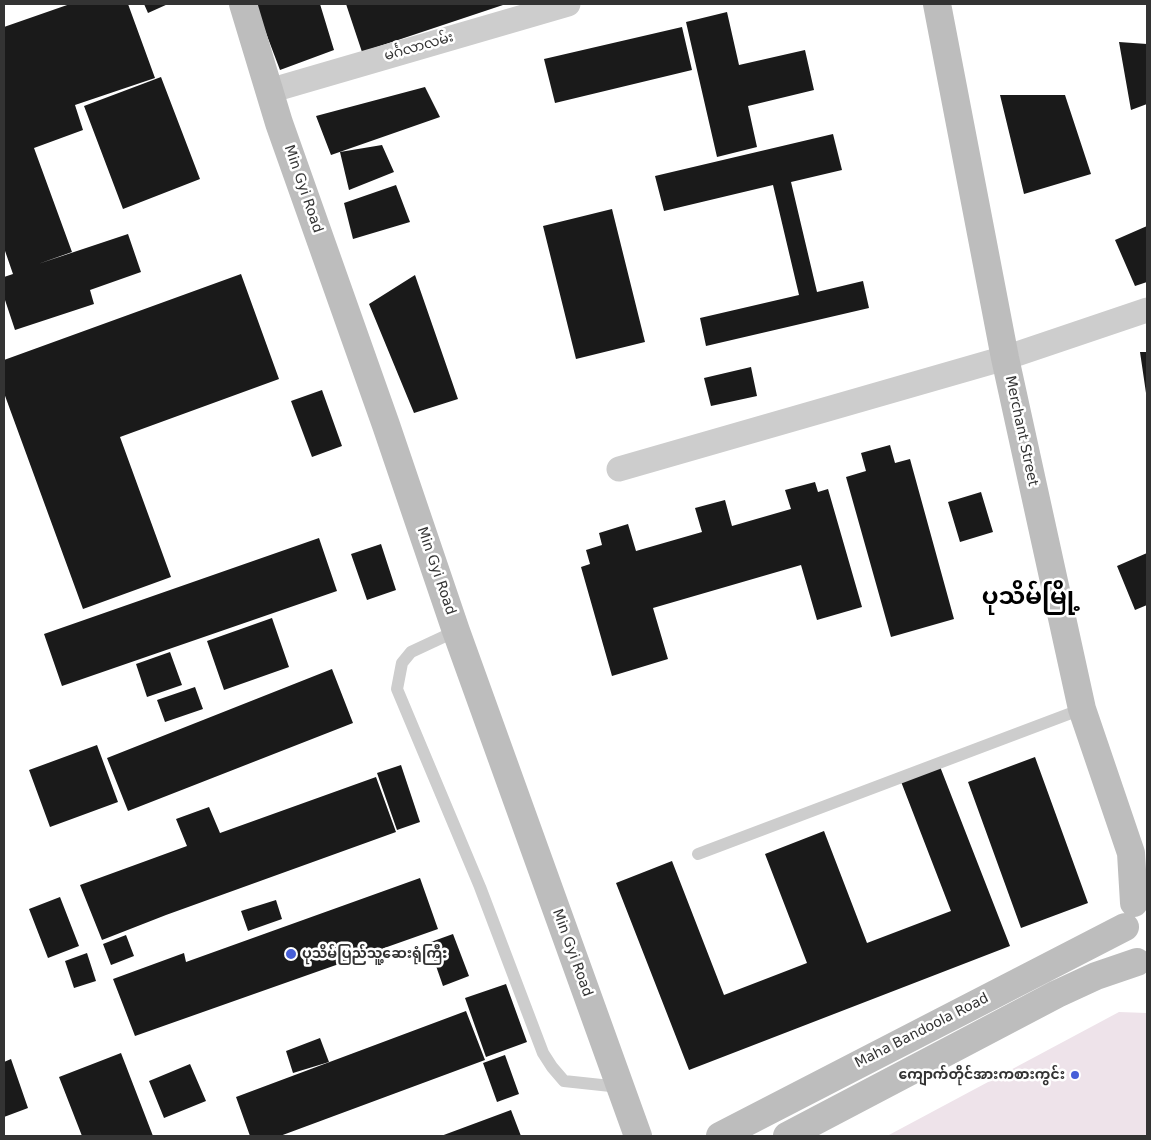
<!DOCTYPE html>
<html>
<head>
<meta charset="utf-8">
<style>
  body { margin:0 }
  #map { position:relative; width:1151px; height:1140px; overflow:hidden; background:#fff; font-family:"DejaVu Sans",sans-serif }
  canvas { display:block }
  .frame { position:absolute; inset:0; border:5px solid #333; pointer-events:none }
</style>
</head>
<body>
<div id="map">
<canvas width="1151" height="1140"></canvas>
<div class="frame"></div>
</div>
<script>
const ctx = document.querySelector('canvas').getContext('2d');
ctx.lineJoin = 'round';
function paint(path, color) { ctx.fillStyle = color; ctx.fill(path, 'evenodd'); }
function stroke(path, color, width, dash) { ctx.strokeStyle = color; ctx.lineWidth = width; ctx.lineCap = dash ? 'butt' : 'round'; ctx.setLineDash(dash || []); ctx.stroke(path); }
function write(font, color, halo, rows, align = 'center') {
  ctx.font = font + ' "DejaVu Sans","Noto Sans Myanmar",sans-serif'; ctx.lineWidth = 5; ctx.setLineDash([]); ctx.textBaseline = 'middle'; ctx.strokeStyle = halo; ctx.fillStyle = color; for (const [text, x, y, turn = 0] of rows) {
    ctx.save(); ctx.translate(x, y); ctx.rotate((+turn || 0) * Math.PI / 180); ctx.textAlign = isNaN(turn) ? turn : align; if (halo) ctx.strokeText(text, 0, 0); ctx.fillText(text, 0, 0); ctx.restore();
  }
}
paint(new Path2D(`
  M1119 1012 1147 1013V1136H887Z`), '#eee3ea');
paint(new Path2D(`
  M70 4H128L155 78 75 105 83 130 34 148 72 252 38 264 128 234 141 272 90 290 94 304 15 330 4 297V277L13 274 4 248V27Z
  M144 4H168L148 13Z
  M255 4H320L334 50 280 70Z
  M346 4H506L362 52Z
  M727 12 739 65 805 50 814 90 748 106 757 147 717 157 686 22Z
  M682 27 692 70 555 103 544 59Z
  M1119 42 1147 44V104L1131 110Z
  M161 77 200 179 123 209 84 106Z
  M425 87 440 117 331 155 316 116Z
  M1000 95H1065L1091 174 1024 194Z
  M833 134 842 170 791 182 817 292 863 281 869 308 706 346 700 318 799 295 773 185 664 211 655 176Z
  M382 145 394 172 349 190 340 152Z
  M396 185 410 222 353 239 344 203Z
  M612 209 645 342 576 359 543 226Z
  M1147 226V282L1135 286 1115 240Z
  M241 274 279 379 120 437 171 577 83 609 4 393V360Z
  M415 275 458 399 414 413 369 304Z
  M1140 352H1147V393H1146Z
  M751 367 757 396 711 406 704 378Z
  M322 390 342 446 312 457 291 401Z
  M890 445 895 463 910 459 954 619 891 637 846 477 866 471 861 453Z
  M815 482 818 492 828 489 862 607 817 620 801 565 653 608 668 659 612 676 581 567 590 564 586 550 602 545 599 533 628 524 636 551 702 532 695 508 725 500 732 526 791 509 785 490Z
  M981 492 993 532 960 542 948 502Z
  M319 538 337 591 62 686 44 634Z
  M381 544 396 590 367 600 351 554Z
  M1147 553V605L1135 610 1117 566Z
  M272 618 289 667 224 690 207 641Z
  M170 652 182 685 147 697 136 664Z
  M332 669 353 723 128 811 107 758Z
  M195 687 203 709 165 722 157 700Z
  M97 745 118 802 50 827 29 770Z
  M1035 757 1088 903 1021 928 968 782Z
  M939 764 1010 946 689 1070 616 883 672 861 724 995 807 963 765 854 824 831 867 943 951 911 900 779Z
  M401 765 420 822 397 830 377 773Z
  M376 777 396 832 166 915 102 940 80 885 187 846 176 819 209 807 220 833Z
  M420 878 438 929 135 1036 113 979 184 953 186 962Z
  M60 897 79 946 48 958 29 909Z
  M276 900 282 919 248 931 241 911Z
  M453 934 469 976 443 986 428 943Z
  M126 935 134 956 111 965 103 944Z
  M87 953 96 981 74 988 65 961Z
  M506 984 527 1042 486 1057 465 998Z
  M466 1011 485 1060 280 1136H250L236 1097Z
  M320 1038 329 1062 293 1073 286 1051Z
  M121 1053 153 1136H82L59 1077Z
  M505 1055 519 1094 497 1102 483 1063Z
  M11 1059 28 1108 4 1117V1062Z
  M190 1064 206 1101 164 1118 149 1081Z
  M511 1110 521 1136H441Z`), '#1a1a1a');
stroke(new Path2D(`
  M456 631 411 652 402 663 397 689 480 887 543 1053 552 1067 564 1081 620 1087
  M698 854 1082 709`), '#cdcdcd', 12);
stroke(new Path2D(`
  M269 91 568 4
  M619 469 1005 358 1147 310`), '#cdcdcd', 25);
stroke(new Path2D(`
  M243 4 279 123 386 425 456 631 638 1136
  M937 4 1005 358 1082 709 1131 853 1134 903
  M720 1136 1125 927
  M787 1136 1057 994 1096 976 1137 962`), '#bdbdbd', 28);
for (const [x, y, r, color] of [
  [291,954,6,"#475fd8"],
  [1075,1075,5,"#475fd8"]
]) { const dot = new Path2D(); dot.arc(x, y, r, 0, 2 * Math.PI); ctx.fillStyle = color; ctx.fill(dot); stroke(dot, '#fff', 2); }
write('14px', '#333', '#fff', [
  ["မင်္ဂလာလမ်း",419,47,-16],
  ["Min Gyi Road",303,189,71],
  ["Merchant Street",1021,431,78],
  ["Min Gyi Road",436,571,71],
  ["Min Gyi Road",572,953,70],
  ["Maha Bandoola Road",922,1031,-27]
]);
write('bold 14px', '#333', '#fff', [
  ["ပုသိမ်ပြည်သူ့ဆေးရုံကြီး",302,954],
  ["ကျောက်တိုင်အားကစားကွင်း",1065,1075,"right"]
], 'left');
write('bold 24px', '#000', '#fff', [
  ["ပုသိမ်မြို့",1031,598]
]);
</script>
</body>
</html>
